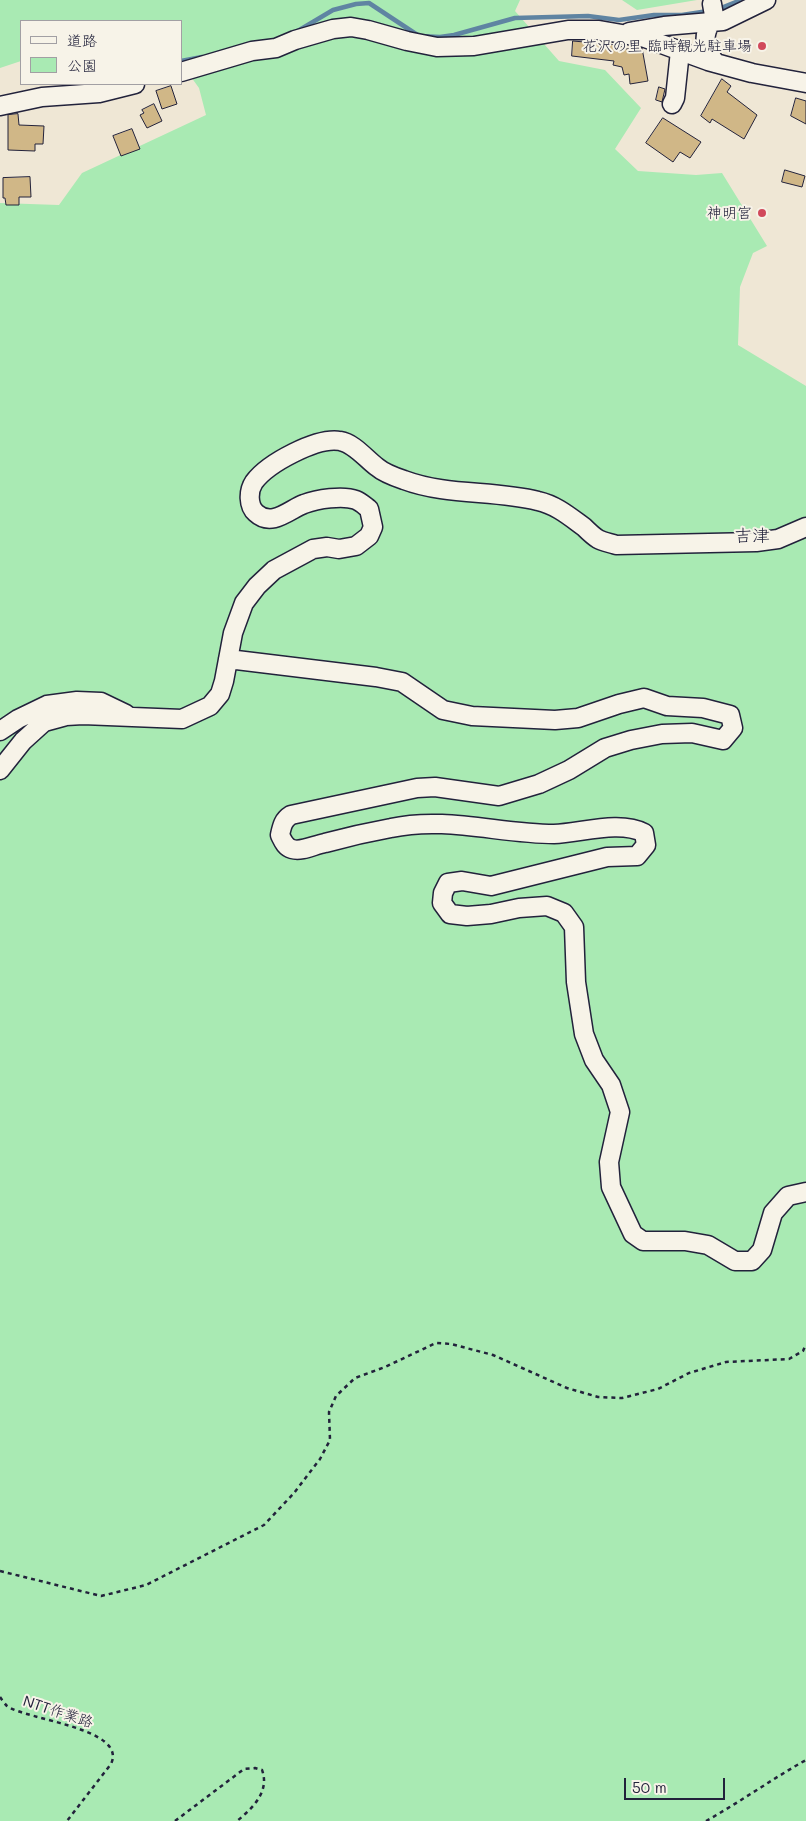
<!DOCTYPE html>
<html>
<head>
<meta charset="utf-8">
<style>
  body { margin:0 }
  #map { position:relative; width:806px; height:1821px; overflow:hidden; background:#efe7d5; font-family:Mali,"Klee One",sans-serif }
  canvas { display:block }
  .legend { position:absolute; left:20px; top:20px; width:162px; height:65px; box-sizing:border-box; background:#f7f3e8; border:1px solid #a29fa3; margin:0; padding:6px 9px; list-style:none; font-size:15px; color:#22223b }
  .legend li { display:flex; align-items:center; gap:10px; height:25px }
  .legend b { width:25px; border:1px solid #a29fa3 }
  .scale { position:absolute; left:624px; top:1778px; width:101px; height:22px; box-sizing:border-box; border:2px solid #22223b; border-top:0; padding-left:6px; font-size:15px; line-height:18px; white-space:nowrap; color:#22223b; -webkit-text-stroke:4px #f7f3e8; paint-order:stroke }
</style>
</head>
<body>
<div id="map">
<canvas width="806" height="1821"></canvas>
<ul class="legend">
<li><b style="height:6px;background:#f7f3e8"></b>道路</li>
<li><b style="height:14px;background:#a9eab3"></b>公園</li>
</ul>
<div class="scale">50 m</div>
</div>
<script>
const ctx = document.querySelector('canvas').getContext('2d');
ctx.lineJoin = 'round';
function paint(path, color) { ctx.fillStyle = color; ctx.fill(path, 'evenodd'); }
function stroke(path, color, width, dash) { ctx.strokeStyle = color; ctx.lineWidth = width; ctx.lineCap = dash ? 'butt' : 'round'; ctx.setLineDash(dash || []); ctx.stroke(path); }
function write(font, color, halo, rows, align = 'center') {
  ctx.font = font + ' Mali,"Klee One",sans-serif'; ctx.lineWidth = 4; ctx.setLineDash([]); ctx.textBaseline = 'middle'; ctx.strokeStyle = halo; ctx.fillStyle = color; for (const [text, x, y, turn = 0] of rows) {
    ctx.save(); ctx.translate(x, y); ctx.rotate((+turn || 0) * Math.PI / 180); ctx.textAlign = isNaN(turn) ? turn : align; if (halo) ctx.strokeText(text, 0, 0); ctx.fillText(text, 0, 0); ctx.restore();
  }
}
paint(new Path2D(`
  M0 0H520L515 11 559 61 605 70 641 108 615 149 638 171 696 175 722 173 767 246 753 253 740 287 738 345 806 386V1821H0V203L59 205 82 173 206 115 199 88 181 63V21H21V61L0 68Z
  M622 0H697L637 10Z`), '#a9eab3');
stroke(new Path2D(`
  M716 10 741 0
  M296 32 333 10 356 4 369 3 419 36 440 37 454 35 515 18 588 16 619 20 654 15H682L708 11
  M181 61 202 57
  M67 88 79 84`), '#5f84a2', 4.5);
const building = new Path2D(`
  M573 41 618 45 626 49 642 48 648 81 630 84 629 74 624 75 622 67 613 65 614 61 572 56Z
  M722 79 731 86 727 92 757 115 744 139 712 119 710 123 701 116Z
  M171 86 177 104 162 109 156 91Z
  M659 87 665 89 662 102 656 100Z
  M796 98 806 101V124L791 116Z
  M154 104 162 121 147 128 140 115 144 113 142 110Z
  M18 114 19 125 44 126 43 144H35V151L8 150V115Z
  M663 118 701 142 690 158 680 152 673 162 646 143Z
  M132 129 140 149 121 156 113 136Z
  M785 170 805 176 802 187 782 182Z
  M30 177 31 197H19V205H6L5 198H3V178Z`);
paint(building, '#d0b787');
stroke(building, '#22223b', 1);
const minor = new Path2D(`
  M712 4 715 21
  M711 22C701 39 706 47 715 63
  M629 32 664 26 723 21 766 0
  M181 72 252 51 276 48 295 40 333 29 351 27 368 30 407 41 437 47 474 46 568 30H599L645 38 708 61 752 73 806 83
  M672 104 675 98 680 51
  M0 106 42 97 99 93 135 84
  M228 659 376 677 402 682 443 710 472 716 555 720 578 718 619 704 644 698 667 706 703 708 730 715 733 728 723 740 692 733 662 734 631 740 605 748 569 770 539 784 499 796 435 787 417 788 291 815C283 820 282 826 280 835 283 841 285 847 292 849 302 852 314 845 325 843 347 837 369 832 391 828 445 816 500 834 554 834 581 833 620 820 644 833L646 845 637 856 607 857 491 886 462 881 448 883 443 893 442 903 450 914 467 916 491 914 519 908 547 906 564 913 574 927 576 982 584 1034 594 1060 611 1085 620 1112 609 1162 611 1187 633 1234 643 1241H685L708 1245 735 1261H752L762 1250 773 1213 788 1196 806 1192
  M0 731 18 719 47 705 77 701 101 702 126 714
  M0 770 23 741 44 722 66 716 83 715 182 719 210 706 220 694 224 681 233 633 244 603 257 586 274 570 313 549 327 547 339 549 356 546 369 536 373 527 369 509C365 506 361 502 356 500 343 495 317 499 304 504 290 509 272 528 256 513 248 506 248 491 254 482 268 463 317 437 340 441 354 443 366 459 377 467 384 473 395 477 404 480 447 496 494 490 538 501 556 505 569 516 584 527 588 531 593 536 598 539 603 542 611 543 616 545L756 542 778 539 806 527`);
stroke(minor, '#22223b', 21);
stroke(new Path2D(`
  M0 1571 101 1596 146 1585 264 1525 294 1493 320 1459 330 1440 329 1412 336 1396 355 1378 385 1367 436 1343 451 1344 493 1355 567 1388 598 1397 622 1398 658 1389 689 1373 726 1362 789 1359 803 1351 806 1344
  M0 1697C2 1700 5 1704 7 1706 26 1720 128 1728 111 1764L67 1821
  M175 1821 244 1769 255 1768 262 1770C270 1791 253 1808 237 1821
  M706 1821C740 1802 772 1779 806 1760`), '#22223b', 2.5, [4, 4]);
stroke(minor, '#f7f3e8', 18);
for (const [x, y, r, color] of [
  [762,46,5,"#d1495b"],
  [762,213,5,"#d1495b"]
]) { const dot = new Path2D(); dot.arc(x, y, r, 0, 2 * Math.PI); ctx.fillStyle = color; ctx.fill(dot); stroke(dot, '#f7f3e8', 2); }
write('15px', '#22223b', '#f7f3e8', [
  ["花沢の里 臨時観光駐車場",752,46],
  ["神明宮",752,213]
], 'right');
write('15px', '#22223b', '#f7f3e8', [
  ["NTT作業路",58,1712,18]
]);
write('18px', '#22223b', '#f7f3e8', [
  ["吉津",752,536]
]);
</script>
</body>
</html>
